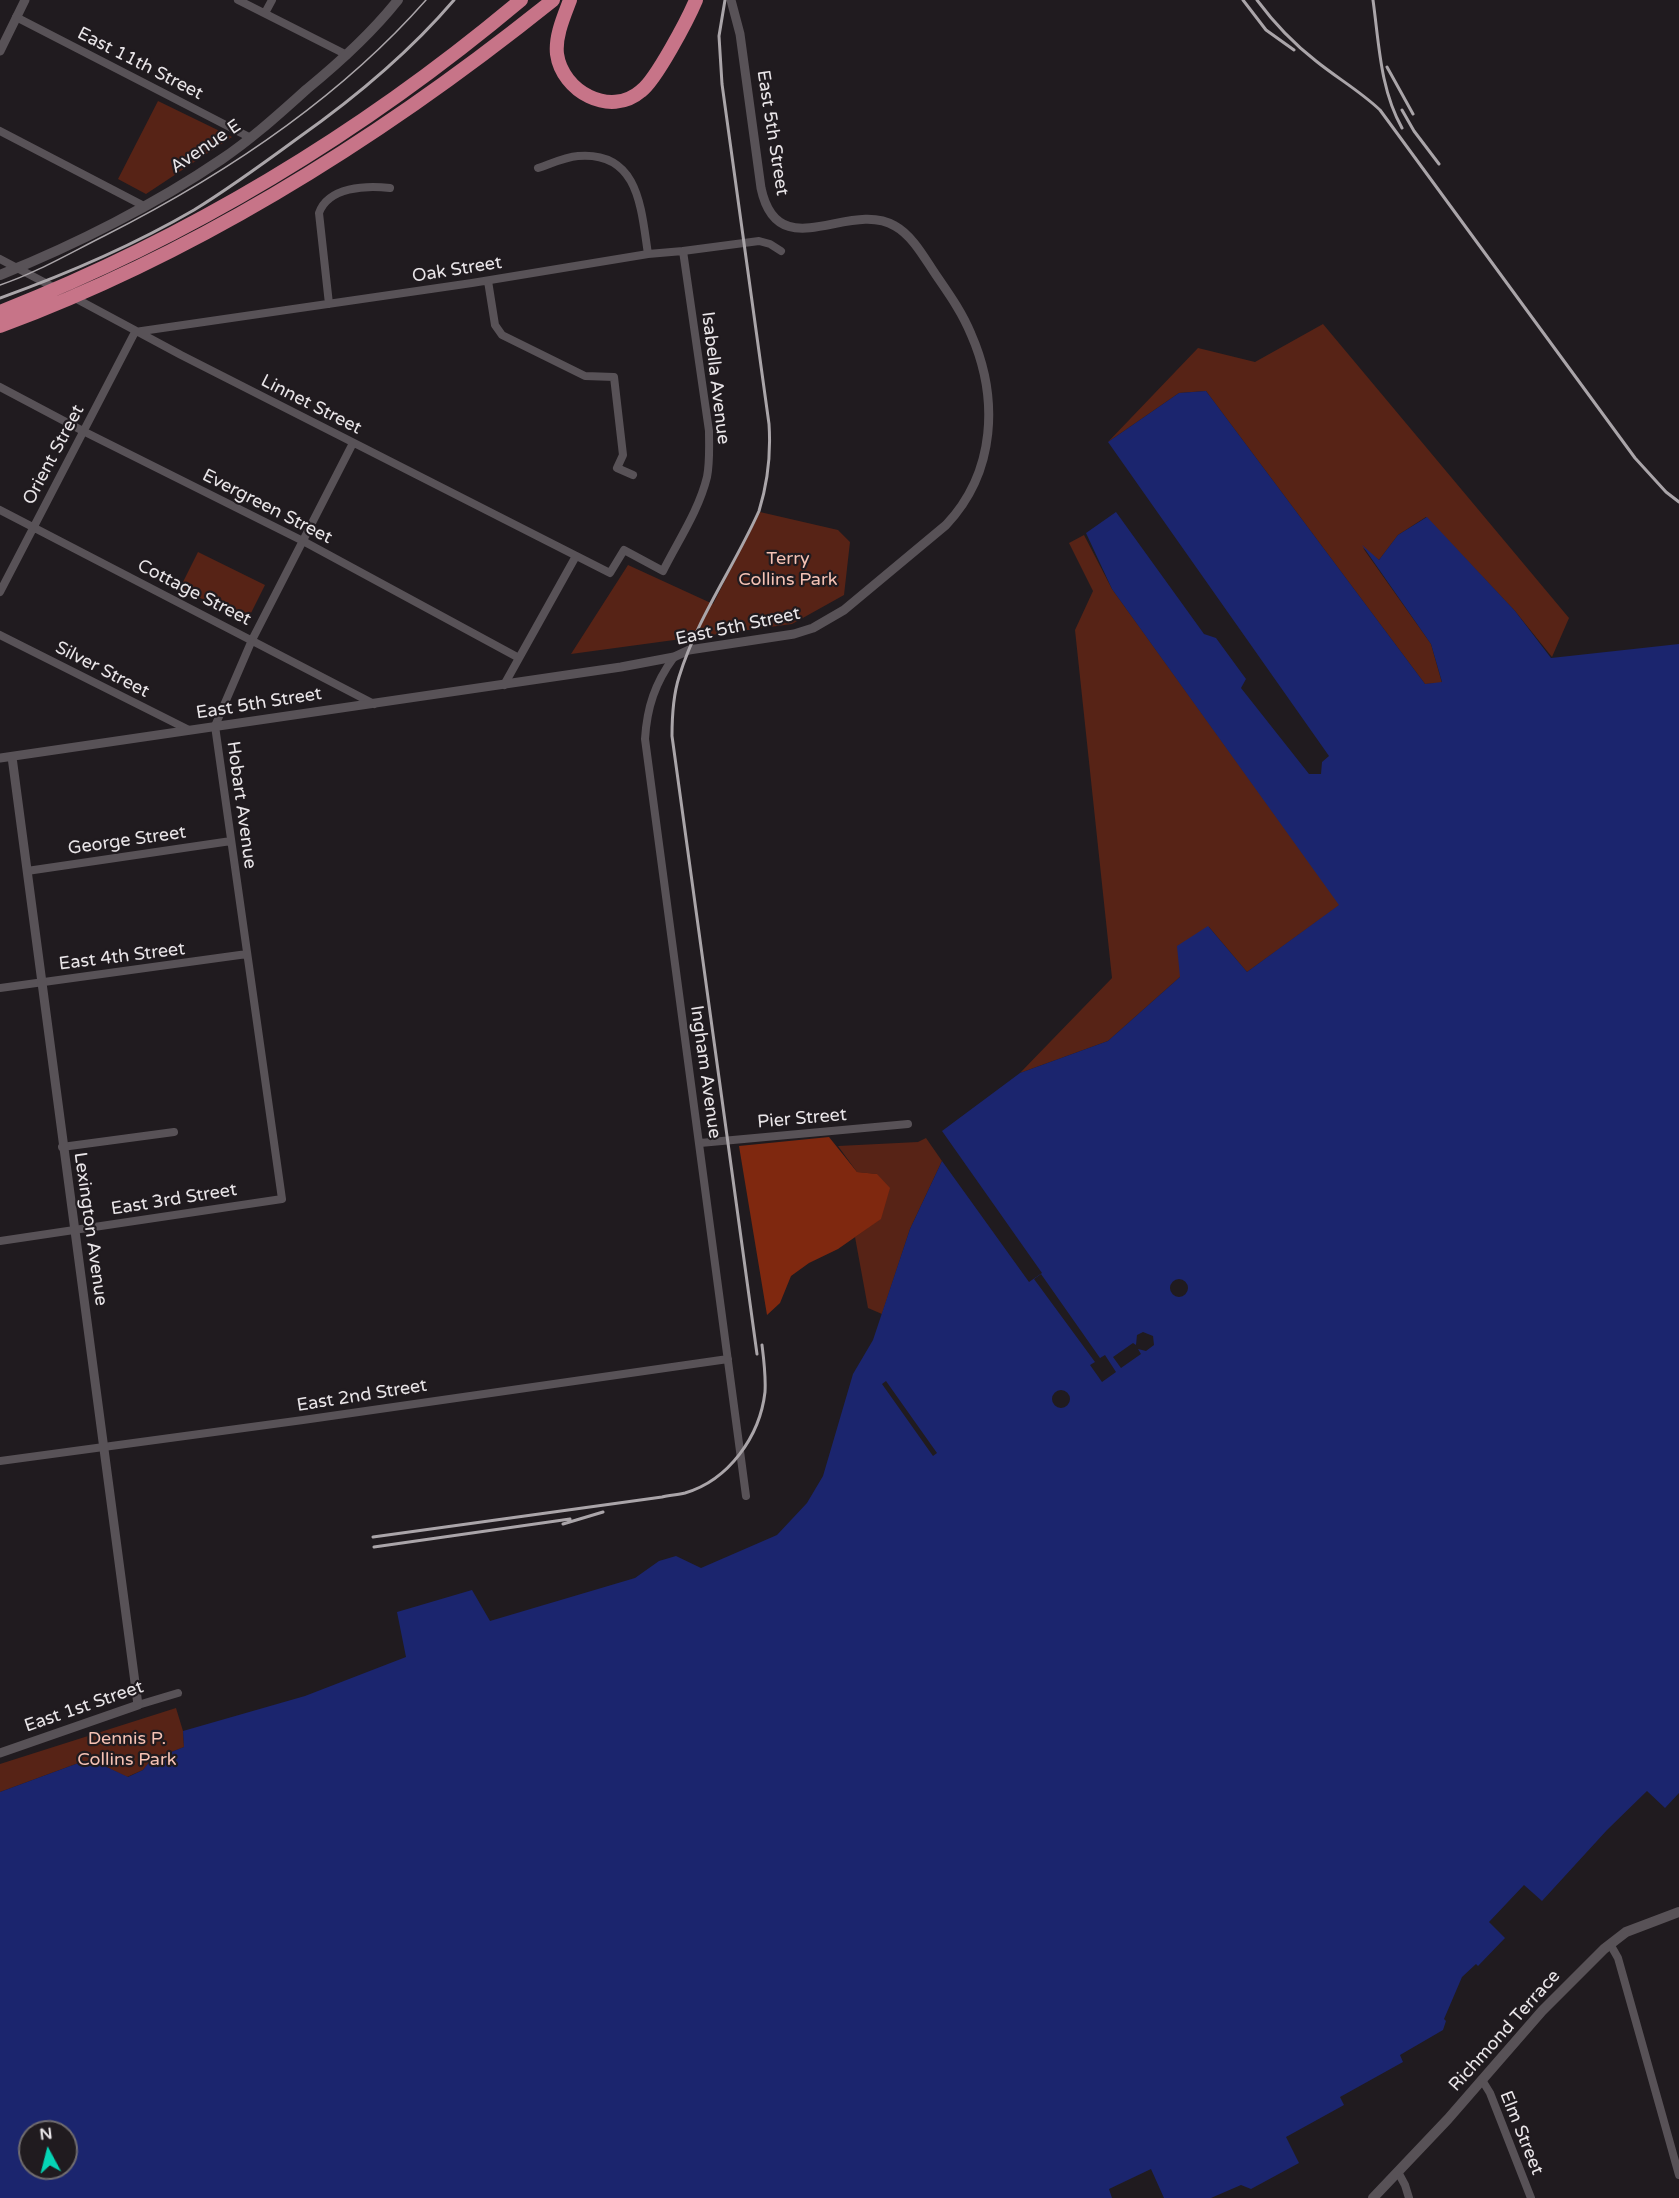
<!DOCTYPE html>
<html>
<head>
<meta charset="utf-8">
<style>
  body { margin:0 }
  #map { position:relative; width:1679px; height:2198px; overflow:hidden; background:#201b1f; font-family:"Varela Round",sans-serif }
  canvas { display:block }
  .north { position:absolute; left:18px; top:2120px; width:60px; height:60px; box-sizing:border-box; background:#201b1f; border:2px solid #706c6f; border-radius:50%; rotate:353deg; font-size:16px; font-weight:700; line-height:24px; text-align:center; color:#e9e5e8 }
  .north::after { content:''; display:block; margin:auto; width:21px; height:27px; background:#05d5b6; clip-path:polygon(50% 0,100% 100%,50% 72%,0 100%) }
</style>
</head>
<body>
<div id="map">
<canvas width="1679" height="2198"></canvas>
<div class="north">N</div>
</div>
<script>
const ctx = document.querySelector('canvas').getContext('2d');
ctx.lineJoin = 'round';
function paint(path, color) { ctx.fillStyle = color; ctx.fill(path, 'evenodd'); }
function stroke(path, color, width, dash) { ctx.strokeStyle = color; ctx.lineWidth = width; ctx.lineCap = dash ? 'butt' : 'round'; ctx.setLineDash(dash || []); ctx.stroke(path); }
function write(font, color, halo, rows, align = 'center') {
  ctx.font = font + ' "Varela Round",sans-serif'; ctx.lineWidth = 4.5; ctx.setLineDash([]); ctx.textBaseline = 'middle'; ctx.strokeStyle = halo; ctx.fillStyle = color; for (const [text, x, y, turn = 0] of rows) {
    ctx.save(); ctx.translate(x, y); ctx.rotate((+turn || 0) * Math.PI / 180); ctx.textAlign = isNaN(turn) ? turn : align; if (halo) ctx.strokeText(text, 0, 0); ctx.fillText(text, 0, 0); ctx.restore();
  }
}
paint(new Path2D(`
  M158 101 232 137 146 194 118 179Z
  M1323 324 1569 618 1552 657 1515 611 1426 517 1398 535 1379 560 1363 548 1431 644 1442 683 1425 684 1206 391 1179 393 1108 442 1198 348 1255 362Z
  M760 512 838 530 850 542 844 595 792 624 571 654 628 565 713 604Z
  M1084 535 1112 589 1340 905 1247 972 1209 927 1180 977 1108 1041 1020 1073 1112 978 1075 630 1093 591 1069 543Z
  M198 552 265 585 247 621 180 588Z
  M926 1138 942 1161 910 1229 882 1314 868 1308 855 1237 880 1219 877 1174 857 1172 838 1146 918 1142Z
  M176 1708 183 1731 184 1747 152 1760 143 1770 127 1777 98 1763 90 1764 84 1761 0 1792V1764Z`), '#572316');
paint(new Path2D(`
  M829 1137 857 1172 877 1174 890 1188 881 1219 838 1249 809 1263 791 1276 780 1303 767 1315 739 1146Z`), '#7f280f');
paint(new Path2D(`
  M1206 391 1425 684 1442 682 1431 644 1362 545 1379 560 1398 535 1427 517 1515 611 1551 658 1679 644V1793L1665 1808 1647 1791 1607 1830 1542 1901 1524 1885 1489 1922 1505 1938 1478 1966 1476 1964 1462 1977 1444 2019 1446 2021 1443 2030 1400 2055 1403 2062 1340 2097 1344 2105 1286 2137 1299 2163 1251 2189 1241 2185 1211 2198H1164L1151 2169 1109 2189 1112 2198H0V1792L84 1761 90 1764 98 1763 128 1777 143 1770 151 1760 184 1747 183 1731 305 1696 406 1657 397 1612 472 1590 490 1621 635 1578 659 1561 676 1556 701 1568 777 1535 807 1503 823 1476 853 1374 873 1340 910 1229 942 1161 1029 1282 1042 1273 942 1131 1020 1073 1108 1041 1180 977 1177 946 1208 926 1247 972 1339 905 1112 589 1086 533 1116 512 1204 634 1216 638 1246 679 1241 688 1309 774H1321L1322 762 1329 756 1108 442 1179 393ZM30 2132H66V2168H30Z`), '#1b256e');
paint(new Path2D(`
  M1041 1274 1100 1358 1105 1355 1116 1372 1102 1382 1090 1365 1095 1362 1034 1279Z
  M1170 1288a9 9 0 1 1 18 0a9 9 0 1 1-18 0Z
  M1143 1332 1153 1336 1154 1345 1146 1351 1138 1349 1141 1354 1121 1368 1113 1357 1133 1343 1136 1345 1137 1335Z
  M886 1381 937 1453 933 1456 882 1384Z
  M1052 1399a9 9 0 1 1 18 0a9 9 0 1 1-18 0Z`), '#201b1f');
stroke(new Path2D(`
  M238 0 347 55
  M265 13 272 0
  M16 17 251 138
  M0 131 144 206
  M538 168C550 164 565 157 578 156 639 151 641 208 648 254
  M0 259 57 289
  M488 281 495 325 502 335 585 376 614 377 623 455 617 468 633 475
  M73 297 181 355 610 573 624 550 663 571C678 541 699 510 707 477 710 462 709 446 709 431L683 251
  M329 304 319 213C328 187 366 185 390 188
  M0 387 83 431 303 541 519 658
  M0 510 374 704
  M0 592 135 332 472 283 648 254 683 251 759 241 770 244 781 251
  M0 635 189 730
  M674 657C655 683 647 707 645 739L746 1496
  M504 685 576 556
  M27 871 231 841
  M0 988 247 954
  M700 1143 908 1124
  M62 1147 174 1132
  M0 1241 282 1199 215 726 252 640 353 443
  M0 1461 303 1420 728 1359
  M138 1705 178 1693
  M1610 1944 1618 1958 1679 2175
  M1482 2080 1490 2093 1531 2198
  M1398 2172 1405 2185 1409 2198`), '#585257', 8);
stroke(new Path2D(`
  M0 51 25 0
  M0 758 621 667 674 657 689 650 794 634 813 628 844 610 946 525C996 472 999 398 971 334 962 312 949 294 936 275 925 259 913 236 895 226 849 199 778 268 761 188L740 34 731 0
  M0 1753 138 1705 12 757`), '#585257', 9);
stroke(new Path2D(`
  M0 275C75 245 156 204 222 159 253 138 280 113 307 89 340 62 371 34 398 0
  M1373 2198 1448 2119 1542 2011 1604 1949 1626 1932 1679 1912`), '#585257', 10);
stroke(new Path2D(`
  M570 0C564 16 555 36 557 54 562 91 610 118 641 91 656 80 688 19 696 0
  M0 312C190 237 365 131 521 0
  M0 326C202 251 386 134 553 0`), '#c77488', 14);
stroke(new Path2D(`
  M0 285C36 273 70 253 104 236 223 176 337 101 426 0`), '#aaa5a9', 1.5);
stroke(new Path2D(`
  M725 0 719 36 722 84 769 424C771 454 768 482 759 511 734 567 697 618 679 677 673 696 672 716 672 736L757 1354
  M1243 0 1266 30 1294 50
  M1257 0C1274 23 1293 43 1316 61 1337 78 1360 91 1380 110L1635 458 1666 492 1679 502
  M1373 0C1379 43 1380 89 1402 128
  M1387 67 1413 114
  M1402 110 1414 131 1439 164
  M0 298C67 274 132 246 194 210 230 188 264 163 298 138 356 97 408 54 454 0
  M563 1524 603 1512
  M373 1537 662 1497C669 1495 677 1495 685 1493 729 1480 760 1436 765 1392 766 1376 764 1361 762 1345
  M374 1547 570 1519`), '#aaa5a9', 3);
write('18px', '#e9e5e8', '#201b1f', [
  ["East 11th Street",140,64,27],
  ["East 5th Street",772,133,81],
  ["Avenue E",206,147,-34],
  ["Oak Street",457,270,-9],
  ["Isabella Avenue",715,378,83],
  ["Linnet Street",311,405,27],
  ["Orient Street",54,455,-62],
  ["Evergreen Street",267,507,27],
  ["Cottage Street",194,593,27],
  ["East 5th Street",738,627,-12],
  ["Silver Street",102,670,27],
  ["East 5th Street",259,704,-9],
  ["Hobart Avenue",241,805,82],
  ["George Street",127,841,-8],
  ["East 4th Street",122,957,-7],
  ["Ingham Avenue",705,1072,82],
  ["Pier Street",802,1119,-5],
  ["East 3rd Street",174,1200,-9],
  ["Lexington Avenue",90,1229,82],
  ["East 2nd Street",362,1396,-9],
  ["East 1st Street",84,1707,-19],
  ["Richmond Terrace",1505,2031,-48],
  ["Elm Street",1521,2133,68]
]);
write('18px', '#f5c2b4', '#201b1f', [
  ["Terry",788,559],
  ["Collins Park",788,580],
  ["Dennis P.",127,1739],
  ["Collins Park",127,1760]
]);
</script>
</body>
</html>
